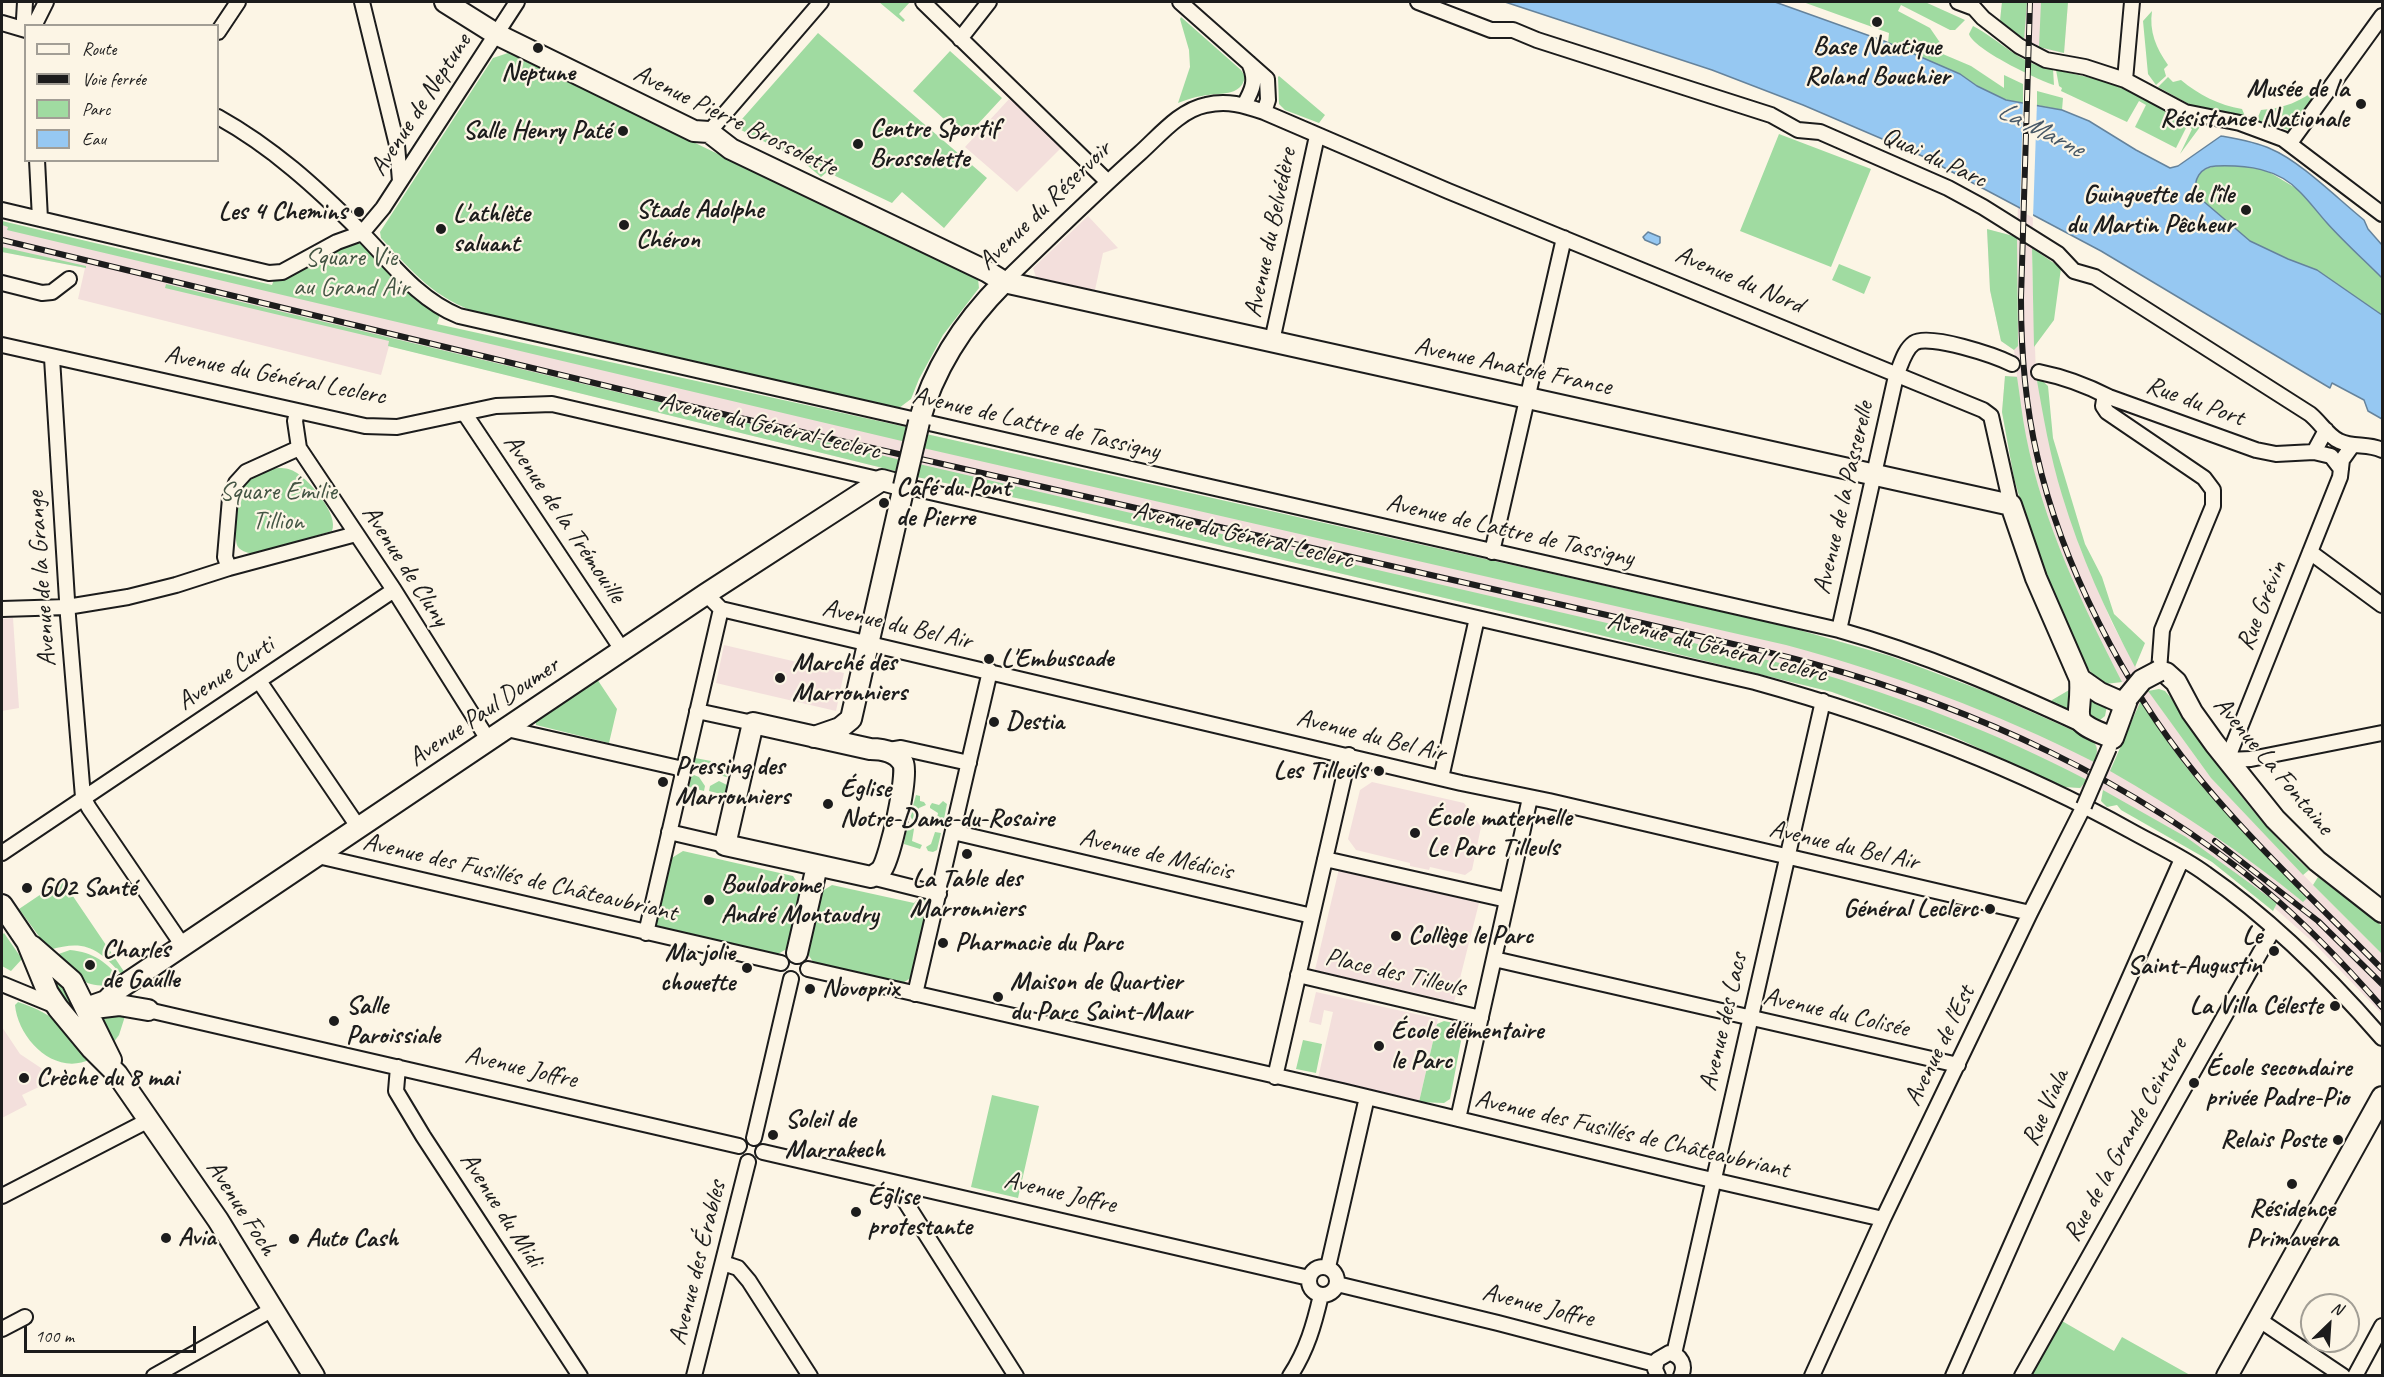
<!DOCTYPE html>
<html>
<head>
<meta charset="utf-8">
<style>
  body { margin:0 }
  #map { position:relative; width:2384px; height:1377px; overflow:hidden; background:#fcf5e5; font-family:Caveat,sans-serif }
  canvas { display:block }
  .frame { position:absolute; inset:0; border:3px solid #1c1c1c; pointer-events:none }
  .legend { position:absolute; left:24px; top:24px; width:195px; height:138px; box-sizing:border-box; background:#fcf5e5; border:2px solid #a29e95; margin:0; padding:8px 10px; list-style:none; font-size:18px; color:#1c1c1c }
  .legend li { display:flex; align-items:center; gap:12px; height:30px }
  .legend b { width:30px; border:2px solid #a29e95 }
  .north { position:absolute; left:2300px; top:1293px; width:60px; height:60px; box-sizing:border-box; background:#fcf5e5; border:2px solid #a29e95; border-radius:50%; rotate:25deg; font-size:16px; font-weight:700; line-height:24px; text-align:center; color:#1c1c1c }
  .north::after { content:''; display:block; margin:auto; width:21px; height:27px; background:#1c1c1c; clip-path:polygon(50% 0,100% 100%,50% 72%,0 100%) }
  .scale { position:absolute; left:24px; top:1326px; width:172px; height:27px; box-sizing:border-box; border:3px solid #1c1c1c; border-top:0; padding-left:8px; font-size:18px; line-height:21px; white-space:nowrap; color:#1c1c1c; -webkit-text-stroke:4px #fcf5e5; paint-order:stroke }
</style>
</head>
<body>
<div id="map">
<canvas width="2384" height="1377"></canvas>
<div class="frame"></div>
<ul class="legend">
<li><b style="height:8px;background:#fcf5e5"></b>Route</li>
<li><b style="height:8px;background:#1c1c1c"></b>Voie ferrée</li>
<li><b style="height:16px;background:#a0dba1"></b>Parc</li>
<li><b style="height:16px;background:#96c8f2"></b>Eau</li>
</ul>
<div class="north">N</div>
<div class="scale">100 m</div>
</div>
<script>
const ctx = document.querySelector('canvas').getContext('2d');
ctx.lineJoin = 'round';
function paint(path, color) { ctx.fillStyle = color; ctx.fill(path, 'evenodd'); }
function stroke(path, color, width, dash) { ctx.strokeStyle = color; ctx.lineWidth = width; ctx.lineCap = dash ? 'butt' : 'round'; ctx.setLineDash(dash || []); ctx.stroke(path); }
function write(font, color, halo, rows, align = 'center') {
  ctx.font = font + ' Caveat,sans-serif'; ctx.lineWidth = 4.5; ctx.setLineDash([]); ctx.textBaseline = 'middle'; ctx.strokeStyle = halo; ctx.fillStyle = color; for (const [text, x, y, turn = 0] of rows) {
    ctx.save(); ctx.translate(x, y); ctx.rotate((+turn || 0) * Math.PI / 180); ctx.textAlign = isNaN(turn) ? turn : align; if (halo) ctx.strokeText(text, 0, 0); ctx.fillText(text, 0, 0); ctx.restore();
  }
}
paint(new Path2D(`
  M2002 2H2068L2064 53 2043 49 2019 36 2000 21Z
  M1010 98 1061 148 1017 192 965 147Z
  M2018 205 2033 214 2032 264 2036 375 2079 545 2112 623 2150 693 2211 778 2317 889 2382 954V1014L2314 943 2243 880 2103 790 2065 787 1952 736 1832 692 1551 623 1054 506 917 477 926 434 1785 626 1890 656 1989 693 2096 743 2098 752 2096 758 2112 767 2137 709 2123 682 2105 684 2085 665 2014 478 2002 412 2005 376H2017L2014 350 2001 341 1990 290 1987 229 2017 237Z
  M1088 216 1118 248 1103 253 1095 290 1036 277 1033 268Z
  M2 222 439 325 904 431 895 471 389 346 381 375 78 299 85 268 2 252Z
  M13 618 19 708 2 711V619Z
  M724 645 844 673 836 711 716 683Z
  M1372 782 1464 803 1481 827 1472 870 1465 875 1430 867 1429 870 1410 866V863L1356 850 1348 839 1360 790Z
  M1339 869 1479 903 1454 1002 1315 970Z
  M1316 992 1438 1019 1419 1102 1318 1078 1333 1012 1324 1010 1321 1025 1309 1022Z
  M2 1027 20 1054 47 1072 45 1084 22 1095 27 1105 2 1118Z`), '#f3dfdc');
paint(new Path2D(`
  M879 2H910L899 14 905 20 903 22Z
  M1803 2H1925L1965 20 1955 30H1950L1901 5 1898 11 1930 28 1941 44 1938 52 1971 66 2004 88V75L2023 84V103L2006 100 1977 86 1960 74 1888 43 1889 33Z
  M2002 2H2027L2024 40 2000 21Z
  M2041 2H2068L2064 53 2039 47Z
  M2152 11C2149 31 2156 48 2168 65L2164 69 2166 76 2156 85 2148 74 2143 21Z
  M1181 17 1241 70 1245 76C1242 98 1218 92 1202 96 1194 97 1186 100 1178 103L1190 67 1189 50 1180 19Z
  M1973 26C2000 40 2022 66 2053 69L2054 85C2038 80 1973 49 1969 34Z
  M818 33 987 178 944 228 902 192 892 203 827 172 821 177 801 160 735 127Z
  M950 51 1002 98 965 138 913 91Z
  M508 53 978 279 979 288 943 335 919 379 911 399 899 408 481 314C433 298 414 273 381 238L380 232 493 58Z
  M2056 70 2109 82 2200 127 2180 154 2192 129 2187 126 2176 148 2135 127 2146 105 2139 101 2127 122 2061 91 2062 88 2059 86Z
  M1279 76 1325 115 1319 123 1285 110 1279 104 1278 77Z
  M2168 77 2173 82 2181 80C2199 95 2219 105 2242 109L2245 116 2250 117 2248 118 2196 108 2158 87Z
  M2318 87 2322 88 2289 130 2252 119V117H2258L2261 110C2284 108 2301 102 2318 87Z
  M2037 91 2063 98 2062 110 2037 105Z
  M1779 134 1871 169 1831 267 1740 231Z
  M2244 165 2264 169 2299 190 2327 223 2382 278V315L2317 270 2288 259 2250 241 2195 195C2192 161 2220 166 2244 165Z
  M2 221 272 285 275 277C298 266 342 235 366 245L440 314 437 324 906 427 908 431 906 442 7 230 8 227 2 225Z
  M1987 229 2017 237 2018 346 2014 350 2001 341 1990 290Z
  M2 247 86 266V268L2 252Z
  M2032 248 2061 268 2054 320 2034 347Z
  M1839 264 1871 277 1864 294 1832 280Z
  M166 284 901 460 895 471 388 346 389 341 165 288Z
  M2036 375 2048 386 2053 438 2085 544 2102 577 2114 614 2145 643 2135 667C2106 612 2080 555 2062 495 2050 456 2043 415 2036 375Z
  M2005 376 2017 377C2020 396 2022 416 2026 436 2043 523 2082 604 2122 682L2105 684 2096 678 2085 665 2056 602 2032 542 2014 478 2002 412Z
  M926 434 1785 626 1890 656 1989 693 2090 738C2099 746 2098 752 2094 762 1995 712 1893 674 1786 645L923 448Z
  M919 464 1806 669C1906 699 1994 731 2087 780L2080 788 2065 787 1952 736 1832 692 1551 623 1054 506 917 477Z
  M279 468C286 468 291 469 297 473 311 482 339 515 332 531L255 554C249 553 242 552 238 547 233 539 236 500 240 491 247 478 264 469 279 468Z
  M597 679 617 709 609 743 536 725V721Z
  M2076 686 2077 695 2066 711 2050 704 2052 700Z
  M2159 689 2165 691 2171 698C2213 759 2254 820 2309 870L2303 875 2211 778 2148 691Z
  M2092 698 2107 706 2105 716 2100 720 2092 721 2084 705Z
  M2141 700C2185 778 2246 834 2308 897L2303 902C2242 852 2178 810 2110 771Z
  M695 758 711 761 710 766 701 771 695 770 693 767Z
  M716 762 732 766 730 775 726 777 720 775 715 767Z
  M694 775 699 777 705 786 704 791 689 787 691 777Z
  M719 781 727 785 725 795 709 791 710 786Z
  M2103 790 2186 837 2277 903 2273 911 2212 862 2121 810 2117 805 2107 807 2101 801Z
  M916 795 920 796V801L924 802 926 805 919 808 913 821 910 816Z
  M943 801 947 804 943 824 940 827 936 824 938 813 930 808V806L932 803 939 805Z
  M911 826 914 829 912 841 922 845 920 849 904 844 907 827Z
  M935 832 941 833 937 850 933 852 928 851 926 847 931 844Z
  M683 851 793 876 804 892 792 946 776 955 657 928 656 919 670 859Z
  M2318 877 2382 926V954L2313 885Z
  M62 880 125 973 122 975C98 948 85 939 49 950L19 909Z
  M832 885 914 903 920 896 931 901 914 976 901 984 814 963 805 950 819 893Z
  M4 933 22 959 11 971 2 966V935Z
  M70 950C93 952 107 962 121 980 91 996 74 974 50 957Z
  M59 976 72 1003 71 1004 61 1002 52 978Z
  M18 1002C58 1015 65 1029 91 1059 55 1077 18 1039 15 1005Z
  M127 1010 119 1035 111 1046 101 1022 102 1016Z
  M1444 1021 1464 1025 1450 1099 1444 1103 1419 1102 1437 1024Z
  M1303 1040 1322 1044 1316 1073 1296 1069Z
  M992 1095 1039 1106 1018 1198 971 1187Z
  M2062 1321 2114 1351 2122 1337 2190 1375H2031Z`), '#a0dba1');
const water = new Path2D(`
  M1505 2H1775L1884 41 1960 74 1977 86 2006 100 2062 110 2089 121 2136 150 2170 168 2178 166 2221 136C2238 139 2256 142 2271 149 2300 161 2339 200 2364 220L2368 229 2382 245V278C2364 260 2344 242 2327 223 2318 213 2310 202 2300 192 2278 168 2246 165 2216 166 2199 167 2194 180 2195 194L2250 241 2288 259 2317 270 2382 315V419L2368 411 2364 400 2332 383 2330 388 2101 251 1922 156 1803 105 1712 70Z
  M1648 232 1660 237V243L1657 245 1645 240 1643 237Z`);
paint(water, '#96c8f2');
stroke(water, '#65839c', 1.5);
paint(new Path2D(`
  M2023 100 2037 102 2033 218 2020 210Z`), '#fcf5e5');
const street = new Path2D(`
  M25 2 24 19 27 26
  M362 2 397 145 400 181
  M923 2 1108 182
  M1180 2 1267 79 1268 100 1264 112
  M1418 2 1491 30H1513L1537 40 1771 115 1798 130 1820 132 1948 188 1983 207 2058 254 2074 271 2095 277 2310 414C2320 422 2328 436 2339 441 2353 448 2368 443 2382 450
  M1958 2 1974 8 1983 18 2019 46 2046 60 2085 67 2125 80 2185 112 2240 123 2283 139 2382 214
  M2 23 26 30
  M34 26 46 2
  M218 32 238 2
  M960 39 989 2
  M2125 80 2132 2
  M1244 105C1253 89 1257 80 1249 63
  M218 117C272 147 316 187 360 231 391 262 417 299 459 316L1839 630C1925 654 2005 689 2085 726
  M709 132 821 2
  M2290 143 2382 16
  M37 160 40 219
  M2 210 269 273 282 272 337 242 362 233 383 208 517 2
  M1004 282C1049 238 1093 195 1140 153 1159 136 1180 110 1206 105 1227 100 1244 105 1264 112L1448 191 1983 410 1991 416 2011 505
  M2 283 42 293 52 292 69 279
  M1272 341 1317 136
  M2 345 365 426 397 427 496 406 552 404 882 480
  M52 358 68 616 83 797 89 808 183 946
  M2039 372C2064 377 2086 385 2109 397L2256 450 2276 454 2314 452 2326 430
  M2109 397 2104 400 2103 406 2107 412 2204 478 2213 490V506L2162 630 2159 671
  M297 412 295 421 299 448 394 590 489 741
  M465 414 623 651
  M2352 446 2342 460 2340 477 2227 760 2251 759 2382 733
  M2314 452 2331 456 2341 469
  M904 486 1755 682C1885 718 2012 765 2131 831 2156 845 2183 857 2206 874 2272 920 2330 978 2382 1038
  M1492 552 1564 238
  M2310 552 2382 605
  M229 568 225 557 230 498 236 483 246 472 299 448
  M706 594 721 609 1461 783 1549 801 2030 913
  M2 609 67 607 128 597 176 585 229 568 356 534
  M1839 630 1896 376C1901 365 1904 350 1914 343 1929 333 1996 356 2012 364
  M259 681 359 828
  M697 711 753 723
  M507 729 683 769
  M889 750 901 748 969 763
  M1441 778 1477 618
  M669 832 725 845
  M953 832 1312 916
  M2 853 394 590
  M318 856 781 963
  M1325 859 1507 900
  M871 877 939 894
  M646 933 721 609
  M1494 959 1958 1065
  M808 969 1342 1091 1695 1176 1883 1219
  M1298 975 1481 1018
  M2 984 58 1007
  M915 994 990 671
  M148 1010 739 1146
  M398 1067 396 1091 423 1136 580 1376
  M1275 1077 1349 755
  M1458 1119 1530 798
  M754 1138 791 979
  M763 1152 1309 1278
  M901 1184V1195L1016 1376
  M2 1196 149 1120
  M723 1263 738 1268 749 1281 810 1376
  M1309 1281a14 14 0 1 1 28 0a14 14 0 1 1-28 0Z
  M1328 1267 1367 1097
  M1337 1284 1498 1323 1655 1364
  M2258 1319 2343 1376
  M2 1329 25 1317
  M1674 1354 1823 701
  M154 1376 273 1309
  M694 1376 748 1162
  M1290 1376C1307 1350 1314 1325 1321 1295
  M1658 1376 1655 1369 1657 1360 1669 1353C1681 1355 1686 1365 1681 1376
  M1812 1376 1883 1219 2030 913 2084 806
  M1953 1376 2182 859
  M2022 1376 2274 928
  M2355 1376 2382 1326`);
const secondary = new Path2D(`
  M445 2 496 34 694 131 709 132 731 149 988 272 1004 282 2011 505 2036 578 2080 679C2083 721 2064 719 2113 738L2128 697
  M919 422C934 367 964 322 1004 282
  M2159 671 2166 673 2176 682 2192 712 2215 744 2275 819 2317 861 2382 912
  M2080 679 2100 693 2125 704
  M753 723 870 749C882 749 896 751 903 763 909 775 890 857 882 869 879 873 874 875 871 877L725 845Z
  M2 905 27 942 48 993 58 1008 92 1049 117 1074 218 1220 314 1376
  M32 946 72 981 111 1060
  M797 953 817 866
  M86 1008 106 1001 117 990 706 594 882 480 904 486 851 719 840 728 814 737
  M94 1008 119 1005 148 1010
  M2227 1376 2382 1097`);
stroke(street, '#1c1c1c', 18);
stroke(secondary, '#1c1c1c', 24);
stroke(street, '#fcf5e5', 14);
stroke(secondary, '#fcf5e5', 20);
const rail = new Path2D(`
  M2030 2 2021 298C2021 351 2025 403 2037 455 2061 564 2125 687 2195 773 2250 841 2320 906 2382 969
  M2 240 727 415 1708 638C1744 647 1779 654 1814 664 1974 708 2135 781 2263 888 2306 924 2345 965 2382 1007
  M2215 841 2318 921 2382 984`);
stroke(rail, '#1c1c1c', 6);
stroke(rail, '#fcf5e5', 4, [11]);
const streetBridge = new Path2D(`
  M2084 806 2109 748`);
const secondaryBridge = new Path2D(`
  M904 486 919 422
  M2128 697 2142 680 2159 671`);
stroke(streetBridge, '#1c1c1c', 18, []);
stroke(secondaryBridge, '#1c1c1c', 24, []);
stroke(streetBridge, '#fcf5e5', 14);
stroke(secondaryBridge, '#fcf5e5', 20);
for (const [x, y, r, color] of [
  [1877,22,6,"#1c1c1c"],
  [538,48,6,"#1c1c1c"],
  [2361,104,6,"#1c1c1c"],
  [623,131,6,"#1c1c1c"],
  [858,144,6,"#1c1c1c"],
  [2246,210,6,"#1c1c1c"],
  [359,212,6,"#1c1c1c"],
  [624,225,6,"#1c1c1c"],
  [441,229,6,"#1c1c1c"],
  [884,503,6,"#1c1c1c"],
  [989,659,6,"#1c1c1c"],
  [780,678,6,"#1c1c1c"],
  [994,722,6,"#1c1c1c"],
  [1379,771,6,"#1c1c1c"],
  [663,782,6,"#1c1c1c"],
  [828,804,6,"#1c1c1c"],
  [1415,833,6,"#1c1c1c"],
  [967,854,6,"#1c1c1c"],
  [27,888,6,"#1c1c1c"],
  [709,900,6,"#1c1c1c"],
  [1990,909,6,"#1c1c1c"],
  [1396,936,6,"#1c1c1c"],
  [943,943,6,"#1c1c1c"],
  [2274,951,6,"#1c1c1c"],
  [90,965,6,"#1c1c1c"],
  [747,968,6,"#1c1c1c"],
  [810,989,6,"#1c1c1c"],
  [998,997,6,"#1c1c1c"],
  [2335,1006,6,"#1c1c1c"],
  [334,1021,6,"#1c1c1c"],
  [1379,1046,6,"#1c1c1c"],
  [24,1078,6,"#1c1c1c"],
  [2194,1083,6,"#1c1c1c"],
  [773,1135,6,"#1c1c1c"],
  [2338,1140,6,"#1c1c1c"],
  [2292,1184,6,"#1c1c1c"],
  [856,1212,6,"#1c1c1c"],
  [166,1238,6,"#1c1c1c"],
  [294,1239,6,"#1c1c1c"]
]) { const dot = new Path2D(); dot.arc(x, y, r, 0, 2 * Math.PI); ctx.fillStyle = color; ctx.fill(dot); stroke(dot, '#fcf5e5', 2); }
write('bold 26px', '#1c1c1c', '#fcf5e5', [
  ["Base Nautique",1877,47,"center"],
  ["Roland Bouchier",1877,77,"center"],
  ["Neptune",538,73,"center"],
  ["Musée de la",2349,89,"right"],
  ["Résistance Nationale",2349,119,"right"],
  ["Centre Sportif",870,129],
  ["Brossolette",870,159],
  ["Salle Henry Paté",611,131,"right"],
  ["Guinguette de l'île",2234,195,"right"],
  ["du Martin Pêcheur",2234,225,"right"],
  ["Stade Adolphe",636,210],
  ["Chéron",636,240],
  ["Les 4 Chemins",347,212,"right"],
  ["L'athlète",453,214],
  ["saluant",453,244],
  ["Café du Pont",896,488],
  ["de Pierre",896,518],
  ["L'Embuscade",1001,659],
  ["Marché des",792,663],
  ["Marronniers",792,693],
  ["Destia",1006,722],
  ["Pressing des",675,767],
  ["Marronniers",675,797],
  ["Les Tilleuls",1367,771,"right"],
  ["Église",840,789],
  ["Notre-Dame-du-Rosaire",840,819],
  ["École maternelle",1427,818],
  ["Le Parc Tilleuls",1427,848],
  ["La Table des",967,879,"center"],
  ["Marronniers",967,909,"center"],
  ["Boulodrome",721,885],
  ["André Montaudry",721,915],
  ["GO2 Santé",39,888],
  ["Général Leclerc",1978,909,"right"],
  ["Collège le Parc",1408,936],
  ["Le",2262,936,"right"],
  ["Saint-Augustin",2262,966,"right"],
  ["Pharmacie du Parc",955,943],
  ["Charles",102,950],
  ["de Gaulle",102,980],
  ["Ma jolie",735,953,"right"],
  ["chouette",735,983,"right"],
  ["Maison de Quartier",1010,982],
  ["du Parc Saint-Maur",1010,1012],
  ["Novoprix",822,989],
  ["Salle",346,1006],
  ["Paroissiale",346,1036],
  ["La Villa Céleste",2323,1006,"right"],
  ["École élémentaire",1391,1031],
  ["le Parc",1391,1061],
  ["École secondaire",2206,1068],
  ["privée Padre-Pio",2206,1098],
  ["Crèche du 8 mai",36,1078],
  ["Soleil de",785,1120],
  ["Marrakech",785,1150],
  ["Relais Poste",2326,1140,"right"],
  ["Église",868,1197],
  ["protestante",868,1227],
  ["Résidence",2292,1209,"center"],
  ["Primavera",2292,1239,"center"],
  ["Avia",178,1238],
  ["Auto Cash",306,1239]
], 'left');
write('26px', '#1c1c1c', '#fcf5e5', [
  ["Avenue de Neptune",421,105,-57],
  ["Avenue Pierre Brossolette",735,121,26],
  ["Quai du Parc",1934,158,25],
  ["Avenue du Réservoir",1045,206,-44],
  ["Avenue du Belvédère",1271,233,-78],
  ["Avenue du Nord",1739,280,23],
  ["Avenue Anatole France",1513,367,12],
  ["Avenue du Général Leclerc",275,376,11],
  ["Rue du Port",2195,402,20],
  ["Avenue de Lattre de Tassigny",1036,424,13],
  ["Avenue du Général Leclerc",770,427,13],
  ["Avenue de la Passerelle",1844,498,-77],
  ["Avenue de la Trémouille",564,519,56],
  ["Avenue de Lattre de Tassigny",1510,531,13],
  ["Avenue du Général Leclerc",1243,536,13],
  ["Avenue de Cluny",405,566,57],
  ["Avenue de la Grange",42,579,-94],
  ["Rue Grévin",2262,606,-68],
  ["Avenue du Bel Air",897,625,13],
  ["Avenue du Général Leclerc",1717,648,14],
  ["Avenue Curti",226,674,-34],
  ["Avenue Paul Doumer",484,712,-34],
  ["Avenue du Bel Air",1371,736,14],
  ["Avenue La Fontaine",2273,766,50],
  ["Avenue du Bel Air",1844,846,13],
  ["Avenue de Médicis",1156,855,13],
  ["Avenue des Fusillés de Châteaubriant",520,878,13],
  ["Place des Tilleuls",1395,973,13],
  ["Avenue du Colisée",1836,1013,13],
  ["Avenue des Lacs",1724,1022,-77],
  ["Avenue de l'Est",1940,1046,-64],
  ["Avenue Joffre",521,1068,13],
  ["Rue Viala",2046,1108,-66],
  ["Avenue des Fusillés de Châteaubriant",1632,1135,13],
  ["Rue de la Grande Ceinture",2126,1140,-61],
  ["Avenue Joffre",1060,1193,13],
  ["Avenue Foch",241,1208,57],
  ["Avenue du Midi",501,1210,57],
  ["Avenue des Érables",698,1263,-76],
  ["Avenue Joffre",1538,1306,14]
]);
write('26px', '#454', '#fcf5e5', [
  ["Square Vie",351,258],
  ["au Grand Air",351,288],
  ["Square Émilie",278,492],
  ["Tillion",278,522]
]);
write('italic 27px', '#475867', '#fcf5e5', [
  ["La Marne",2040,130,27]
]);
</script>
</body>
</html>
